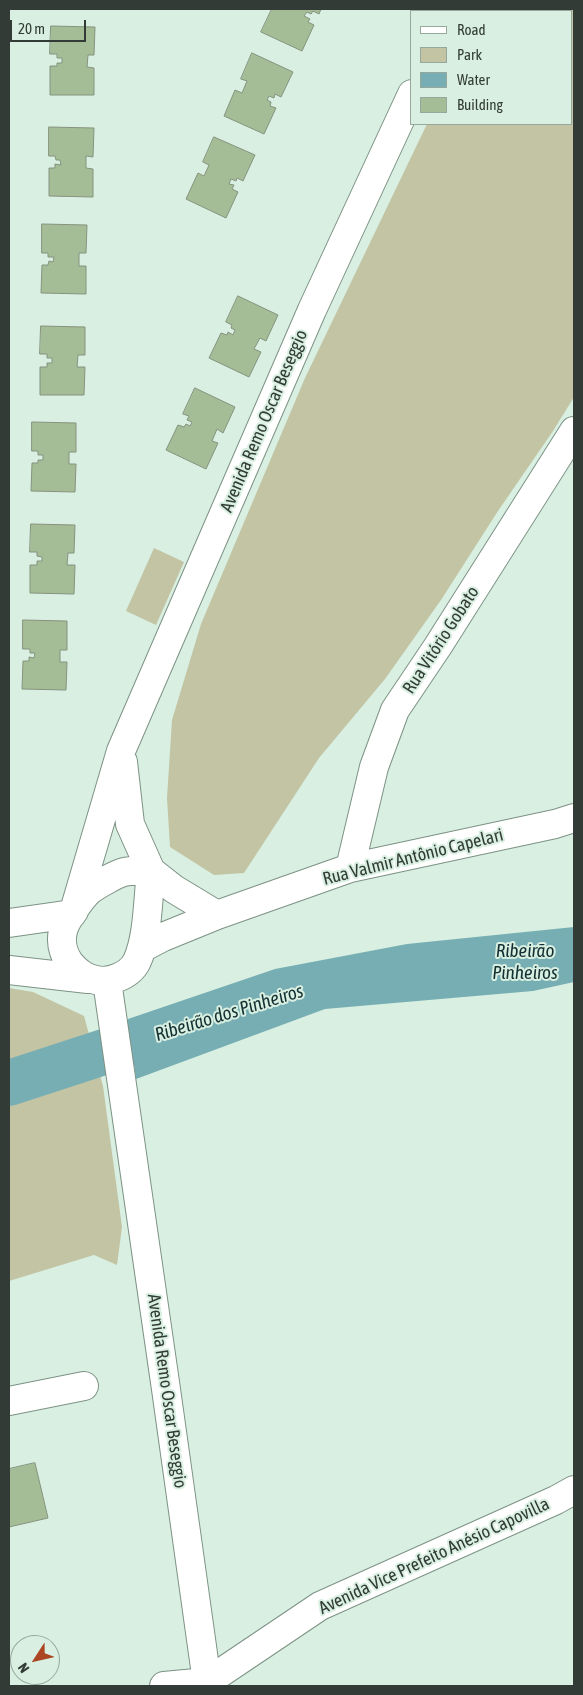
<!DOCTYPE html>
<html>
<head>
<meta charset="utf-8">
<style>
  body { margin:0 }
  #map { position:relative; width:583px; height:1695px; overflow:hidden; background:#d8efe1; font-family:"Asap Condensed",sans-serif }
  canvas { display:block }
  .frame { position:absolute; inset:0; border:10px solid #323b35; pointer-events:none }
  .legend { position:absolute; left:410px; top:10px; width:162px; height:115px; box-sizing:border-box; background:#d8efe1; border:1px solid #96a79c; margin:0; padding:6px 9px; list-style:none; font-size:15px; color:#323b35 }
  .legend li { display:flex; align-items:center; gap:10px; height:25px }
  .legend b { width:25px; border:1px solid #96a79c }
  .north { position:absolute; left:10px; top:1635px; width:50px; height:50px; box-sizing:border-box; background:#d8efe1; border:1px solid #96a79c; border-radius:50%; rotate:235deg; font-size:14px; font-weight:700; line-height:20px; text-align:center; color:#323b35 }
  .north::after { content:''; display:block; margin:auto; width:18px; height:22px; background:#ac4522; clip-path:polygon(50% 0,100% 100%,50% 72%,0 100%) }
  .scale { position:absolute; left:10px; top:20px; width:76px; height:22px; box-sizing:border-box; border:2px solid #323b35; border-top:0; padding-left:6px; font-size:15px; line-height:18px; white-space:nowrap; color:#323b35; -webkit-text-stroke:4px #d8efe1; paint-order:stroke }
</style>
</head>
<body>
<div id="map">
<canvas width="583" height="1695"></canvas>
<div class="frame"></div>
<ul class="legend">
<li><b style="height:6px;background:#fff"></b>Road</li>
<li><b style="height:14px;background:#c2c4a4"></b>Park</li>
<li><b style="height:14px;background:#77aeb4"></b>Water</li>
<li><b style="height:14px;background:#a5bd97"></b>Building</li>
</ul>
<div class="north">N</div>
<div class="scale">20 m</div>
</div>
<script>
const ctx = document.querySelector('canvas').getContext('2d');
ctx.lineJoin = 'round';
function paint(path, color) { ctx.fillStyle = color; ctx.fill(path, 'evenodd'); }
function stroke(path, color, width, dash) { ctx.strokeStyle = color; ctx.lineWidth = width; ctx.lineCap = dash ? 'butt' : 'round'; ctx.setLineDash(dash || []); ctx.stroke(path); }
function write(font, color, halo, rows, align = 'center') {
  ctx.font = font + ' "Asap Condensed",sans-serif'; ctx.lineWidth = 4; ctx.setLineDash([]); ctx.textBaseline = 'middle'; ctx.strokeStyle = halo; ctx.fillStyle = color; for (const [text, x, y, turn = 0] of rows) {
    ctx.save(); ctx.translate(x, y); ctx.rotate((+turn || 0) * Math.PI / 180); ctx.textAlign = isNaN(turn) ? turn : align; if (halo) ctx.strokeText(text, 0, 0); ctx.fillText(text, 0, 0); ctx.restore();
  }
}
paint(new Path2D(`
  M484 9H574V397L553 431 498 511 441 600 385 679 319 758 244 873 214 875 170 847 167 798 172 720 201 624 305 378 427 124H572V11H482Z
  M154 548 184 562 156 625 126 611Z
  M9 988 33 992 84 1016 103 1086 122 1227 117 1265 94 1255 9 1281Z`), '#c2c4a4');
paint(new Path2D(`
  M574 927V982L533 991 325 1009 136 1079 128 1019 275 969 407 944Z`), '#77aeb4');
stroke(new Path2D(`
  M9 1083 165 1032`), '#77aeb4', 46);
const building = new Path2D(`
  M272 9H321L319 14 313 11 311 14 307 12 304 16 310 19 308 22 314 25 302 51 261 32Z
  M51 26 95 27 94 55H88L87 67 94 68V95H50V66H57V63H62V58H57V54H50Z
  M252 53 293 72 281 97 275 94 274 98 269 96 267 100 271 102 270 106 276 108 264 134 224 116 235 90 242 93 247 81 241 79Z
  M49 127 94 128 93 157 86 156V168L93 169V197L49 196V168H55V164L61 165 60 160H56L55 156H49Z
  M214 137 255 155 243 181 237 178 236 181 231 179 229 184 234 185 232 189 238 192 226 218 186 199 198 173 204 176 209 165 203 162Z
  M42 224 87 225 86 253H79V266H86V294L41 293 42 265H48L49 261 53 262 54 257H48V253H42Z
  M238 296 278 315 266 341 260 338 254 349 261 352 249 377 209 358 221 333 227 335 228 332 233 335 235 330 231 328 232 325 226 322Z
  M41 326 85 327V355H78L77 367H85L84 395H40V367H47V363H52V358H47V354H40Z
  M195 388 235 407 223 433 217 429 212 441 218 443 206 469 166 450 178 425 184 427 186 424 190 426 192 422 187 420 189 416 183 414Z
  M32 422 76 423V452H69V464H76L75 492 31 491 32 463H38V460H43V455H38V451H32Z
  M31 524 75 525 74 553H68L67 565H75L74 594 30 593V565H37V561H42V557L37 556V552H30Z
  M23 620 67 621V650H60V662H67L66 690 22 689 23 661H29V657L34 658 35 653H30V649H23Z
  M35 1463 48 1518 9 1527V1469Z`);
paint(building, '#a5bd97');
stroke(building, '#86927e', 1);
const minor = new Path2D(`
  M450 11 451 9
  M123 762 130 824 151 871 174 889 217 915
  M350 868 374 767 395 710 438 646 574 431
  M151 871C148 897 148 938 137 961 133 970 123 976 114 979 86 988 56 960 63 931 65 921 82 897 90 890 97 885 116 874 124 872 132 870 142 871 151 871Z
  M74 911 121 751 312 310 412 94
  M9 923 72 914
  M142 948 163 937 217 915 350 868 555 824 574 818
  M9 970 88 979
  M107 981C141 1215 175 1448 207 1682
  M9 1401 84 1386
  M164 1686 207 1682 320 1606 556 1500 574 1490`);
stroke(minor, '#7d9285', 30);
stroke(minor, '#fff', 28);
write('18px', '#323b35', '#d8efe1', [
  ["Avenida Remo Oscar Beseggio",264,421,-67],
  ["Rua Vitório Gobato",441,640,-57],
  ["Rua Valmir Antônio Capelari",413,857,-14],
  ["Avenida Remo Oscar Beseggio",167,1391,82],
  ["Avenida Vice Prefeito Anésio Capovilla",434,1556,-25]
]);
write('italic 19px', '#122f32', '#d8efe1', [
  ["Ribeirão",525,951],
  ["Pinheiros",525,973],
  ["Ribeirão dos Pinheiros",229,1013,-17]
]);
</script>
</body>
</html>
